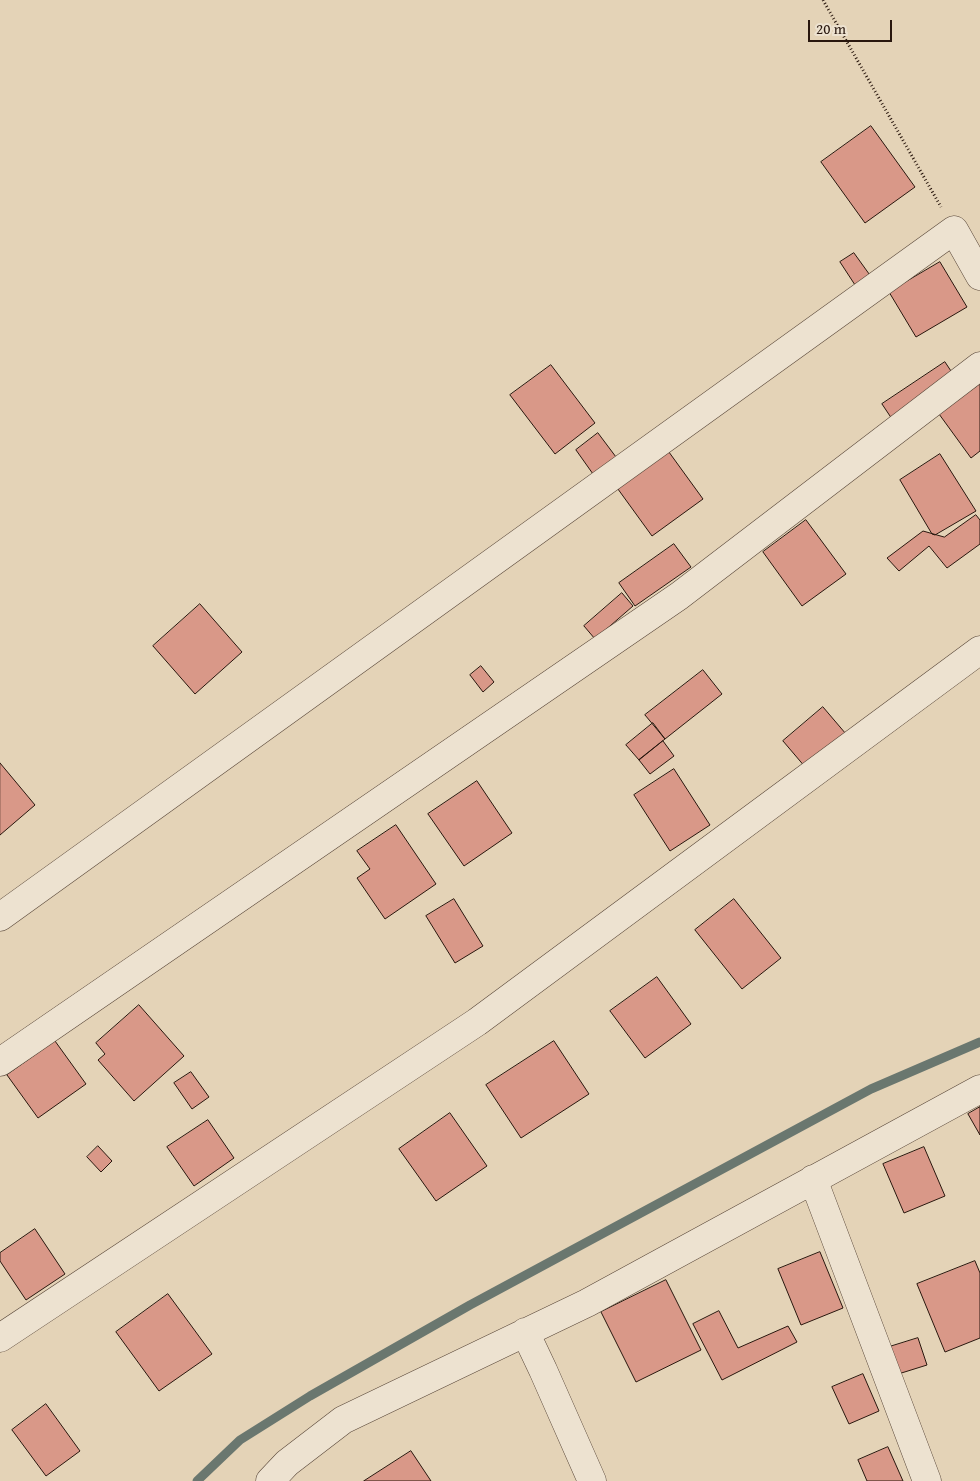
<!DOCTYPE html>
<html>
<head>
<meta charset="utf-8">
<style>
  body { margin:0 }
  #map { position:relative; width:980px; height:1481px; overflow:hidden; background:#e4d3b7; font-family:"Gentium Book Plus",serif }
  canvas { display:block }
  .scale { position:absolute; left:808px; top:20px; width:84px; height:22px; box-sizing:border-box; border:2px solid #29170e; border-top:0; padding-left:6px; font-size:15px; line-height:18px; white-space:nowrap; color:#29170e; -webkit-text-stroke:4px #ede2d0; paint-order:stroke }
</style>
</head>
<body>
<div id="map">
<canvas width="980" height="1481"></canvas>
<div class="scale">20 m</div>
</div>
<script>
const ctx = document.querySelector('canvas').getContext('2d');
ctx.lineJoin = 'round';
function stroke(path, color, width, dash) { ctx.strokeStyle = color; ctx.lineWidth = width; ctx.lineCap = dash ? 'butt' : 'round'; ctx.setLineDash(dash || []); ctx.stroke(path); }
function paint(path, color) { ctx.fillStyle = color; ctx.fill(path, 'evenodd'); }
stroke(new Path2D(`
  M197 1481 240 1440 310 1396 470 1305 871 1089 980 1042`), '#6a776f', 9);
const building = new Path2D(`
  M871 126 915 187 865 223 821 162Z
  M854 253 872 278 857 288 840 262Z
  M940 262 967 307 916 337 889 292Z
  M945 362 955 377 892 419 882 404Z
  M551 365 595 423 555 454 510 395Z
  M980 384V451L971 458 939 414Z
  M598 433 616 457 593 474 576 450Z
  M666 448 703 499 652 536 615 485Z
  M940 454 976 511 935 535 932 534 900 480Z
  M976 515 980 520V544L947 568 929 546 899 571 887 558 923 531 944 537Z
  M806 520 846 574 802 606 763 552Z
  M674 544 691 567 635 606 619 583Z
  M622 593 633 606 595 639 584 626Z
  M200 604 242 652 195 694 153 646Z
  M481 666 494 682 483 692 470 675Z
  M703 670 722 694 665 739 645 715Z
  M823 707 846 734 806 768 783 741Z
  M653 723 665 739 639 760 626 745Z
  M663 741 674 756 650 774 639 760Z
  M0 763 35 805 0 835Z
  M674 769 710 825 670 851 634 795Z
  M477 781 512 833 464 866 428 814Z
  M396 825 436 884 385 919 357 878 370 869 357 851Z
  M454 899 483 946 455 963 426 916Z
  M734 899 781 958 742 989 695 930Z
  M657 977 691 1024 645 1058 610 1011Z
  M139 1005 184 1056 134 1101 98 1060 105 1054 96 1043Z
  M55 1041 86 1084 38 1118 7 1075Z
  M554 1041 589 1094 521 1138 486 1085Z
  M191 1072 209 1097 192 1109 174 1083Z
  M980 1107V1135L968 1114Z
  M450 1113 487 1166 436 1201 399 1149Z
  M208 1120 234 1158 194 1186 167 1147Z
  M98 1146 112 1161 101 1172 87 1157Z
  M924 1147 945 1196 904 1213 883 1164Z
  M35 1229 65 1274 26 1300 0 1261V1253Z
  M820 1252 843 1308 801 1325 778 1269Z
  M975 1261 980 1273V1338L945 1352 917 1284Z
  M666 1280 701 1350 636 1382 601 1312Z
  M168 1294 212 1354 159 1391 116 1332Z
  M719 1311 738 1348 788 1326 797 1342 722 1380 693 1324Z
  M918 1338 927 1365 895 1375 886 1348Z
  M863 1374 879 1411 849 1424 832 1387Z
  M46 1404 80 1451 46 1476 12 1430Z
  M888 1447 903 1481H867L858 1460Z
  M411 1451 431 1481H364Z`);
paint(building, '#d99888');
stroke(building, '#29170e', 1);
const minor = new Path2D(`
  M0 917 954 230 980 276
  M0 1062 679 596 980 366
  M813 1179 927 1481
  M525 1332 543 1370 592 1481
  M0 1338 477 1022 980 650
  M270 1481 287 1463 343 1420 587 1303 980 1089`);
stroke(minor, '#584638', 29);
stroke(new Path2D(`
  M823 0 941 207`), '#29170e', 3, [1, 2.5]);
stroke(minor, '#ede2d0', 28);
</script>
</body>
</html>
